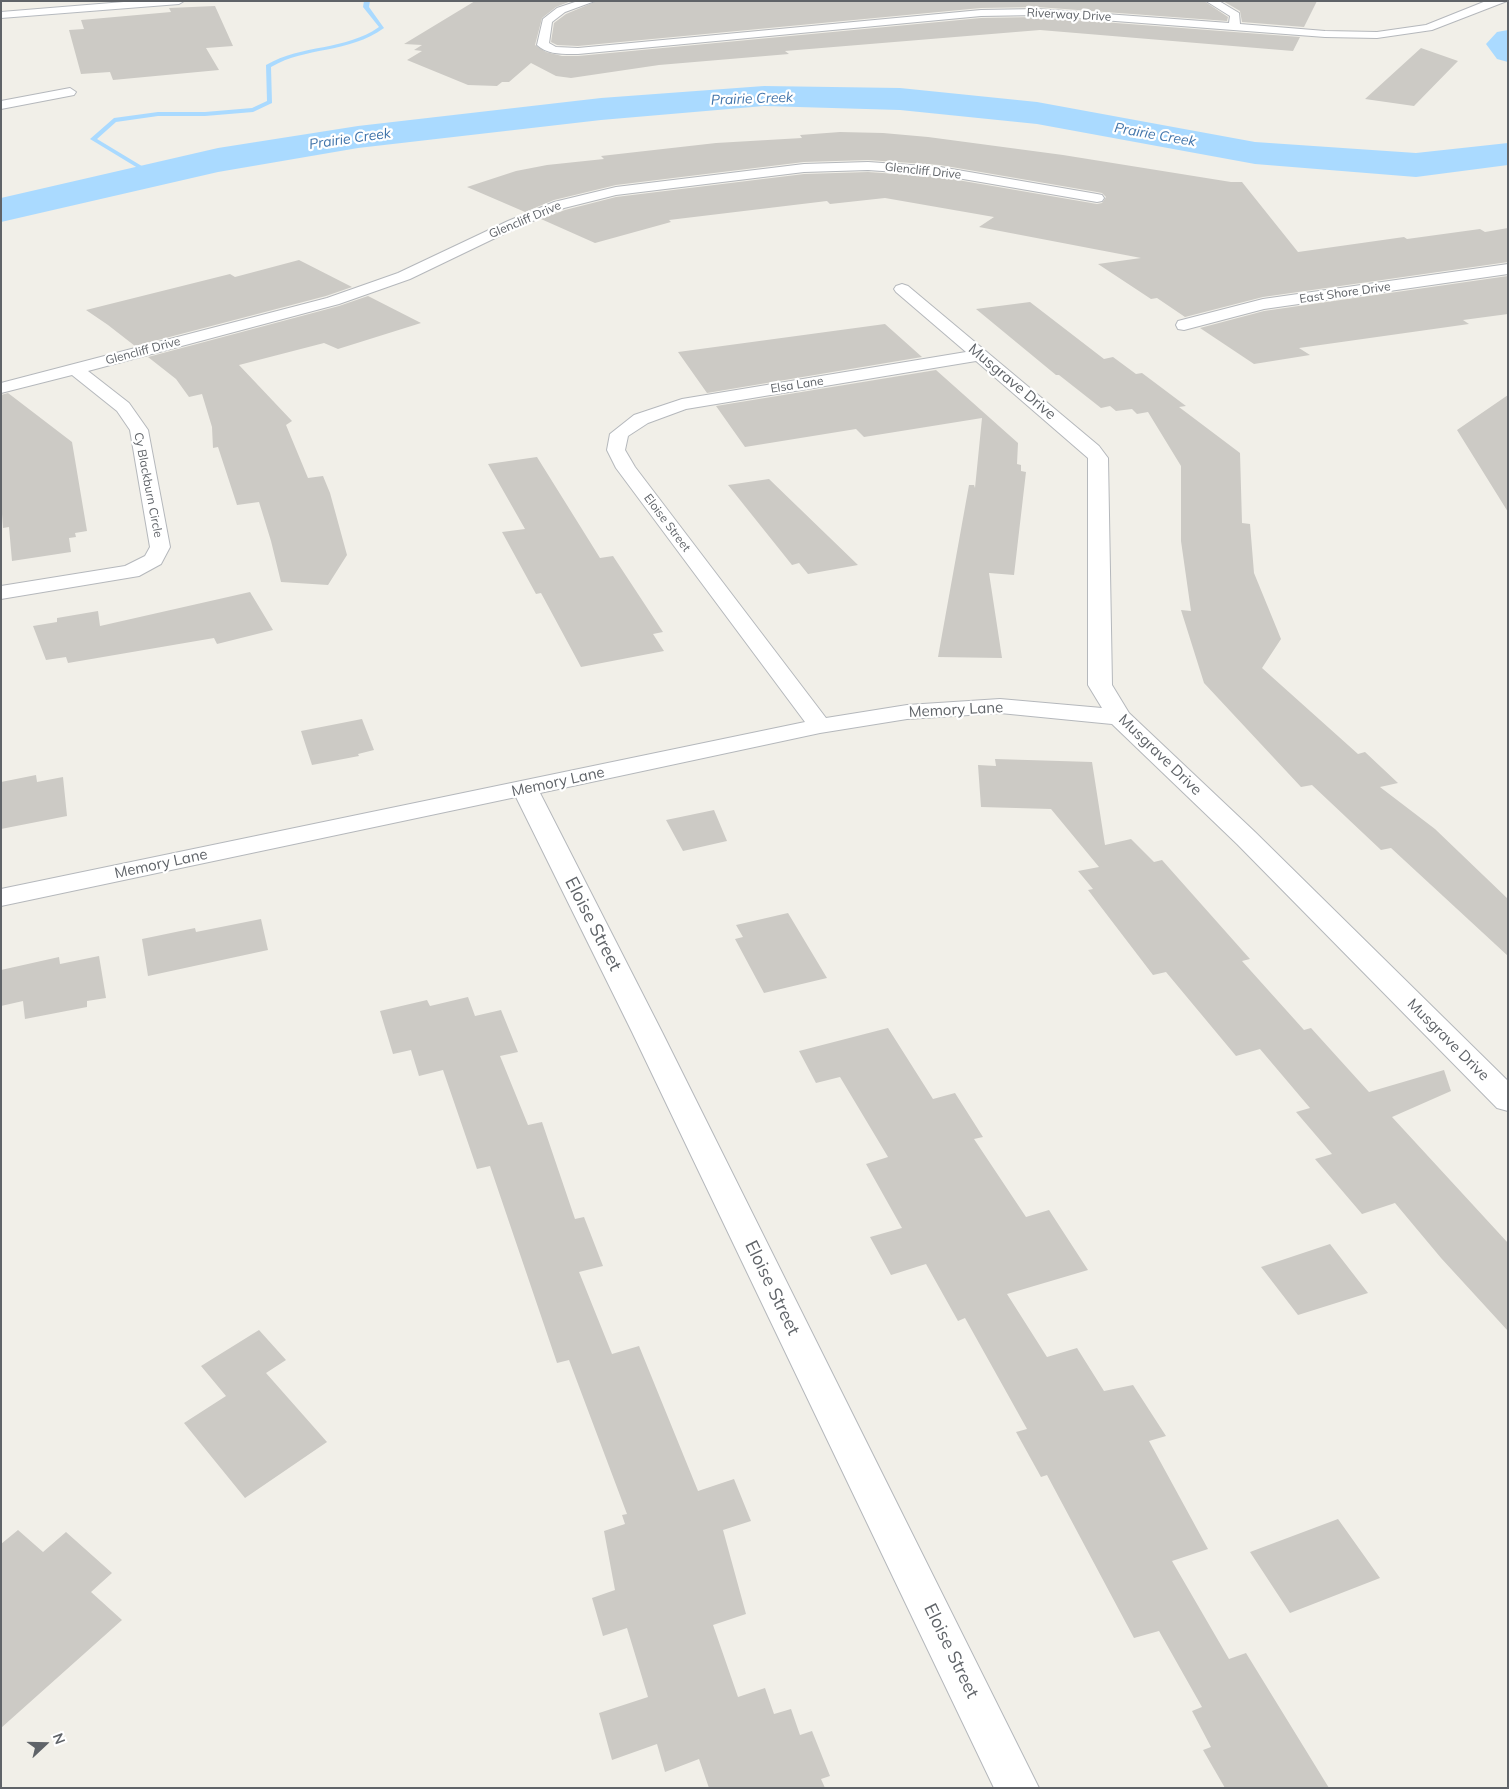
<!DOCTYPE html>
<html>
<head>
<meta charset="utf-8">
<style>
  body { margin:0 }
  #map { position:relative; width:1509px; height:1789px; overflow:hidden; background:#f1efe8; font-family:Mulish,sans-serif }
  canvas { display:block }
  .frame { position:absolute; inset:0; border:2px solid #5f6368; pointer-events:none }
  .north { position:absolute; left:20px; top:1719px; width:50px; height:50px; -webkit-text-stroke:4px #fff; paint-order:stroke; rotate:69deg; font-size:14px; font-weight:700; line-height:20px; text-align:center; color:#5f6368 }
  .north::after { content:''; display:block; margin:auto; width:18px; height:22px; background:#5f6368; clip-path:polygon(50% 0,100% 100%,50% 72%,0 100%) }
</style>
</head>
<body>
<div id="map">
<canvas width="1509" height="1789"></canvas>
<div class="frame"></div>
<div class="north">N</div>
</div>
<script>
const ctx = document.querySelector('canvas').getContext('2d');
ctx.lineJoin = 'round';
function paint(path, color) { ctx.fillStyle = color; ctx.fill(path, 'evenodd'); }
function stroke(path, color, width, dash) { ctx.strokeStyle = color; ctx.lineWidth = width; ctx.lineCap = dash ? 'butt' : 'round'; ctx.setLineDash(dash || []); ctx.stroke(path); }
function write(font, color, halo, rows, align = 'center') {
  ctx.font = font + ' Mulish,sans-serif'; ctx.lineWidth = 4.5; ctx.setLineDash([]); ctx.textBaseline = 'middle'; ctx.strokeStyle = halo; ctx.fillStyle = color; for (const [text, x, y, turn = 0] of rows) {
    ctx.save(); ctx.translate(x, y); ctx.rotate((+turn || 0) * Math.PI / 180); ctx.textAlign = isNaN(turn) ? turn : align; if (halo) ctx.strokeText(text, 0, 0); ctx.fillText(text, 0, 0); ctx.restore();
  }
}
paint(new Path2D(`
  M364 1H370L369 7 384 28C348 54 307 46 271 67L272 103 253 112 205 116H158L116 122 97 139 155 174V176H151L90 139 114 118 158 112H205L252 108 267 101 266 65C302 44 345 51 379 27L363 7Z`), '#aadaff');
paint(new Path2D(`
  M1508 30V62L1497 59 1486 44 1497 32Z
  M764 86 900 88 1037 102 1255 142 1416 153 1508 143V165L1416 177 1255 164 1037 124 900 110 764 106 601 120 358 148 218 172 1 222V198L218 148 358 126 601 98Z`), '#aadaff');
paint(new Path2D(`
  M475 1H571L556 7 542 18 535 45 546 52 562 56H578L981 18 1037 17 1300 37 1293 51 1040 30 785 51 789 54 659 65 571 78 556 76 531 63 509 82H502L497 86 468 85 407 60 422 51 414 50 422 45 404 44Z
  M597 1H1204L1228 17 1227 21 1037 7 981 8 578 46 557 45 551 42 554 23 566 14Z
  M1223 1H1317L1304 27 1242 22 1240 11Z
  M215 6 233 46 206 48 219 70 113 80 110 72 81 74 69 30 84 29 81 20 171 12 169 8Z
  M1421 48 1458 61 1414 106 1365 99Z
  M840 132 883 133 928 137 1063 155 1231 182H1242L1298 252 1404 237 1407 239 1480 229 1485 232 1508 228V262L1263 297 1185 317 1157 298 1151 299 1098 264 1141 258 979 227 994 217 885 198 830 204 827 201 669 220 671 222 595 243 541 219 565 210 616 197 804 174 868 172 940 177 1097 204 1102 203 1106 197 1102 193 1097 192 940 165 868 160 804 162 616 185 554 200 525 212 467 187 516 171 547 165 604 159 601 156 716 143 802 138 800 135Z
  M299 260 352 287 326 296 135 346 108 325 86 310 230 274 235 277Z
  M1508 276V314L1463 320 1469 324 1299 348 1310 355 1254 364 1200 328 1264 311Z
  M368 296 421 323 338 349 324 343 239 365 292 421 286 425 308 478 323 476 330 493 347 555 328 585 281 582 271 541 259 502 237 505 218 447 213 448 212 427 202 394 189 397 176 379 148 357 339 306Z
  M1030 302 1104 359 1113 357 1136 374 1142 373 1186 406 1179 407 1240 453 1242 523 1250 524 1254 573 1281 639 1262 668 1358 754 1365 752 1398 783 1380 787 1435 829 1508 899V956L1391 848 1381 850 1312 785 1301 787 1204 683 1181 610 1191 611 1181 541V466L1148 412 1137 414 1132 409 1116 411 1110 406 1101 408 1059 375H1056L976 309Z
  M885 324 922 357 707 393 678 352Z
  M936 370 1018 443 1017 464 1021 465V471L1026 472 1014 575 989 573 1002 658 938 657 969 485H974L975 488 982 418 864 437 856 429 745 447 716 406Z
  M8 393 72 442 87 531 75 533 76 537 69 538 71 552 12 561 9 527 3 528 1 500V395Z
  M1508 395V512L1457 430Z
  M537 457 600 558 613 556 663 632 653 634 664 651 581 667 541 593 536 594 502 532 525 529 488 464Z
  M769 479 858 565 808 574 799 563 792 565 728 485Z
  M250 592 273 630 217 644 214 638 68 663 66 657 46 660 33 626 57 622V618L98 611 100 626Z
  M362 719 374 750 358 754 359 756 312 765 301 731Z
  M995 759 1092 762 1105 845 1131 839 1154 862 1162 860 1250 959 1242 961 1304 1030 1311 1028 1369 1092 1444 1070 1451 1091 1392 1117 1508 1243V1331L1441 1258 1395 1203 1362 1214 1315 1159 1332 1154 1296 1112 1310 1108 1260 1049 1236 1056 1166 972 1153 975 1088 890 1093 889 1078 871 1099 867 1051 809 981 807 978 765 996 766Z
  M36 775 37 782 63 777 67 816 1 829V782Z
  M714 810 727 841 683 851 666 820Z
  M788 913 827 978 764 993 735 939 743 937 736 925Z
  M261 919 268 950 148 976 142 939 195 928 196 932Z
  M99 956 106 998 87 1001V1007L25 1019 23 1001 1 1006V970L59 957 60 964Z
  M468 997 475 1016 501 1010 518 1052 500 1056 528 1125 542 1122 575 1219 584 1217 603 1266 579 1272 612 1354 639 1346 698 1491 734 1479 751 1521 723 1530 746 1614 713 1625 738 1697 765 1688 774 1714 791 1709 800 1735 812 1731 830 1776 821 1779 825 1788H709L699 1759 665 1772 657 1744 612 1760 599 1713 648 1697 627 1628 603 1636 592 1598 615 1590 604 1531 625 1524 622 1515 627 1514 569 1360 557 1363 490 1166 477 1169 443 1070 419 1076 411 1050 393 1054 380 1011 427 1000 430 1006Z
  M888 1028 933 1099 955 1093 983 1137 974 1139 1026 1217 1049 1210 1088 1270 1007 1294 1047 1357 1077 1348 1104 1391 1133 1385 1166 1436 1149 1441 1208 1549 1172 1561 1229 1659 1246 1653 1329 1788H1225L1203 1750 1211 1747 1192 1711 1202 1707 1159 1631 1134 1638 1047 1475 1041 1477 1016 1432 1027 1429 965 1318 958 1321 926 1264 891 1275 870 1237 902 1228 866 1164 888 1157 840 1077 816 1083 799 1051Z
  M1330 1244 1368 1293 1298 1315 1261 1267Z
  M259 1330 286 1360 266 1373 327 1442 245 1498 184 1423 226 1396 201 1366Z
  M1338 1519 1380 1578 1290 1613 1250 1552Z
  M18 1530 43 1552 66 1532 112 1573 91 1592 122 1620 1 1728V1544Z`), '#cccac5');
const minor = new Path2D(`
  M578 1H595L565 12 552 22 549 43 556 47 578 48 981 10 1037 9 1229 23 1230 16 1206 1H1219L1239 13 1240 24 1325 31 1377 32 1426 25 1486 1H1507L1432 30 1377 38 1325 37 1037 15 981 16 578 54C564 54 548 55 537 45L543 19 557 8Z
  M70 88 76 92 74 95 1 109V101Z
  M868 162 940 167 1097 194 1102 195 1104 198 1102 201 1097 202 940 175 868 170 804 172 616 195 564 208 518 227 410 279 339 304 88 371 129 403 148 430 170 547 161 564 139 576 1 599V586L125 566 145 556 150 547 130 430 117 411 72 375 1 393V383L327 298 398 273 508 221 554 202 616 187 804 164Z
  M1508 264V274L1264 309 1184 330 1178 329 1176 325 1178 321 1263 299Z
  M902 284 908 286 1099 446 1108 458 1112 685 1129 713 1255 832 1508 1081V1111L1497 1108 1237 844 1112 724 1000 713 907 719 820 733 540 793 662 1032 1039 1788H994L632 1032 516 797 1 906V889L805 722 616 468 607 450 610 434 634 415 682 399 966 352 896 292 894 289 896 286ZM976 361 1088 458V685L1102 708 1000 699 907 705 826 718 635 467 625 450 628 436 648 423 686 409Z`);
const secondary = new Path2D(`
  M136 1H184L179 4 1 18V12Z`);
stroke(minor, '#b5b8bc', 2);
stroke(secondary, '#b6babf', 2);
paint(minor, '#fff');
paint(secondary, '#fff');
write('12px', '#5f6368', '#fff', [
  ["Riverway Drive",1069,15,3],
  ["Glencliff Drive",923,171,6],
  ["Glencliff Drive",525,220,-23],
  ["East Shore Drive",1345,293,-8],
  ["Glencliff Drive",143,351,-15],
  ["Elsa Lane",797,385,-9],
  ["Cy Blackburn Circle",148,485,79],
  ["Eloise Street",667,523,53]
]);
write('italic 14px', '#4174aa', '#fff', [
  ["Prairie Creek",752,99,-2],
  ["Prairie Creek",1155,135,10],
  ["Prairie Creek",350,139,-8]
]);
write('15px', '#5f6368', '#fff', [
  ["Musgrave Drive",1012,382,40],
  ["Memory Lane",956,710,-3],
  ["Musgrave Drive",1160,755,44],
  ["Memory Lane",558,782,-12],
  ["Memory Lane",161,864,-12],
  ["Musgrave Drive",1448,1040,45]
]);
write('18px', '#5f6368', '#fff', [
  ["Eloise Street",593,924,63],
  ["Eloise Street",772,1288,64],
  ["Eloise Street",951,1651,64]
]);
</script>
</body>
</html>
